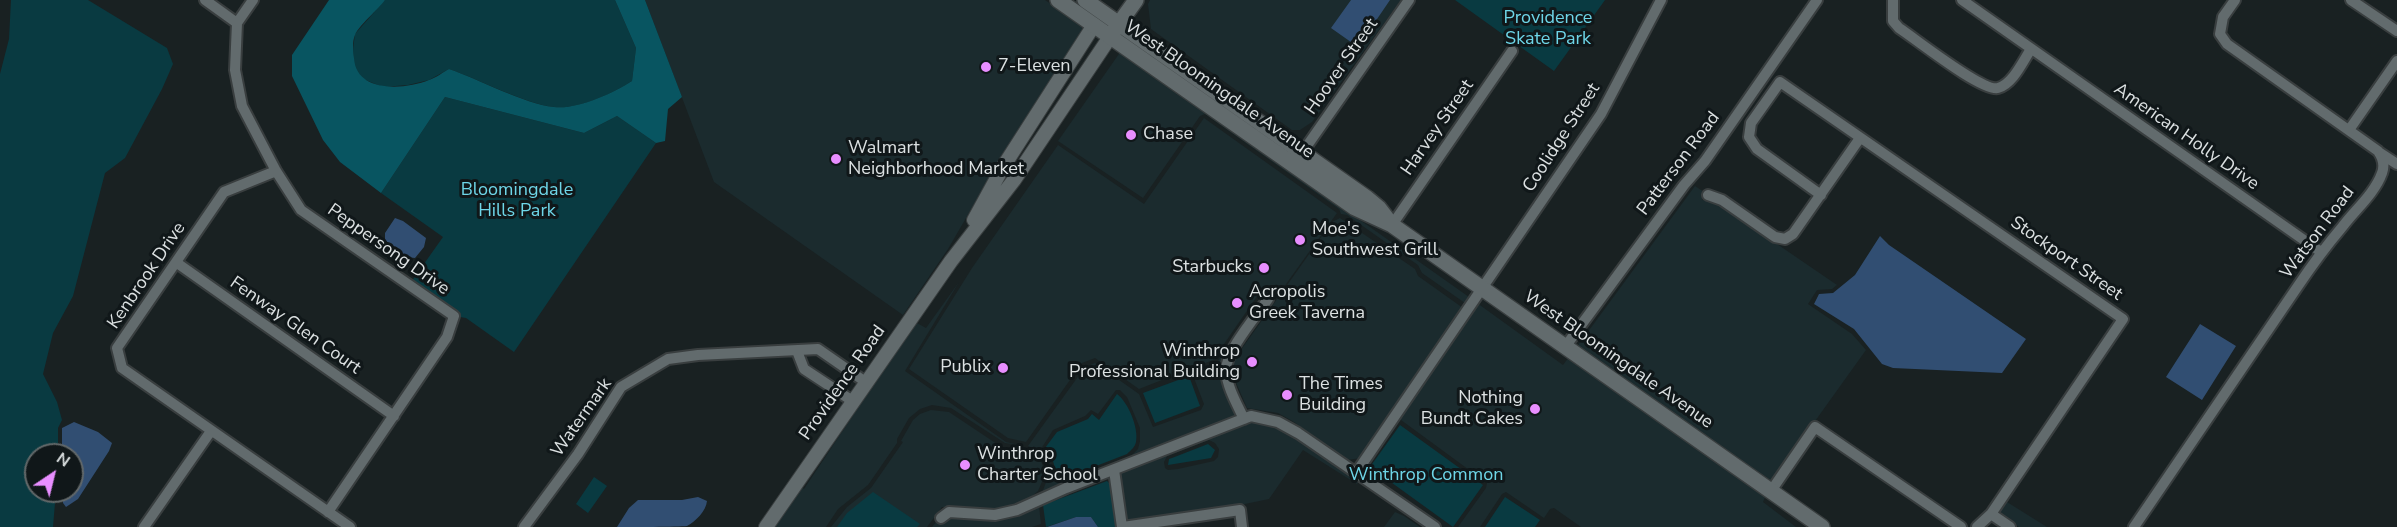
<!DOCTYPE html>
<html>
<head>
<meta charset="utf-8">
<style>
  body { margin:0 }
  #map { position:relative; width:2397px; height:527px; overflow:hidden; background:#192122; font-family:"Nunito Sans",sans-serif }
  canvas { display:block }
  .north { position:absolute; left:24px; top:443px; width:60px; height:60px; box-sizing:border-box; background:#101719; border:2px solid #626869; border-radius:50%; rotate:35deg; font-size:16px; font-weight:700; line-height:24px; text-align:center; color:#dce1e2 }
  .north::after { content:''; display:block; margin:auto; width:21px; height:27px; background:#e88eff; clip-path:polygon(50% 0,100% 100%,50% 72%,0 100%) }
</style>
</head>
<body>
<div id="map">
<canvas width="2397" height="527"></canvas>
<div class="north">N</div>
</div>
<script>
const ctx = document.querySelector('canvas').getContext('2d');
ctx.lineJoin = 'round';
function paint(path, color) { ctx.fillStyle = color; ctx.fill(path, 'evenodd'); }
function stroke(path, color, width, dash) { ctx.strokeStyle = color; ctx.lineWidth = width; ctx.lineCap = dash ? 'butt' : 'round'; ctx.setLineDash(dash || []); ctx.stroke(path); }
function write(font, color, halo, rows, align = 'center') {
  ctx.font = font + ' "Nunito Sans",sans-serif'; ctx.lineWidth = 6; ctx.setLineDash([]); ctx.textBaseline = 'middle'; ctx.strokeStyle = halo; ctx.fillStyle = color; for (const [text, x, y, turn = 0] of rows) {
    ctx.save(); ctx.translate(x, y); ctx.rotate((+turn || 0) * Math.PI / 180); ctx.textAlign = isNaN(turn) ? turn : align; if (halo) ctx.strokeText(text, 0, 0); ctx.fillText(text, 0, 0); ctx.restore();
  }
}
paint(new Path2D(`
  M645 0H1045L1085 27 991 175 948 249 903 315 714 182Z
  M1150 0H1401L1312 122 1300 130H1292L1151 29 1148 4Z
  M1121 51 1469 297 1465 303 1422 273 1418 265 1347 215 1341 214 1339 209 1205 114 1200 116 1143 198 1058 141Z
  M1204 118 1337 213 1276 298 1262 289 1213 360 1139 389 1095 358 1082 363 1026 442 1008 438 909 369 972 268 1058 145 1144 204Z
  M1695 186 1704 192 1702 200 1713 201 1720 205 1837 285 1832 289 1817 290 1808 304 1852 334 1866 350 1770 484 1576 348Z
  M1340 218 1415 269 1418 276 1463 308 1361 458 1347 460 1294 422 1278 413 1247 408 1231 371 1233 361 1332 222Z
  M959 282 905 371 1006 442 1019 445 1005 443 951 408 932 405 920 409 909 418 897 439V443L868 485 838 509 826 527H774L801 487 804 489 915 322 926 328Z
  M1263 295 1227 350 1221 367 1223 386 1236 416 1108 467 1067 482 1129 458 1138 449 1140 441V428L1127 397 1120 390H1116L1098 414 1091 410 1085 416 1053 430 1041 449 1052 466 1054 480 1061 484 1042 493 1048 477 1047 461 1041 452 1028 446 1085 367 1095 363 1139 394 1153 427 1201 410 1204 404 1192 373 1216 364Z
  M1477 303 1563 365 1569 357 1766 495 1763 502 1796 527H1581L1554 508 1550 509 1544 518 1506 492 1502 494 1480 527H1458L1486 488 1487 483 1401 420 1396 422Z
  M931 410 949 412 1003 448 1028 450 1039 456 1044 469V477L1038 491 1030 498 1001 509 942 507 927 527H831L847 507 871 488 903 442 901 441 913 420 920 414Z
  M1251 422 1275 427 1295 437 1359 481 1357 484 1303 450 1269 499 1240 505 1126 521 1120 473ZM1209 440 1215 443 1219 449 1218 457 1214 461 1178 469 1168 470 1165 468 1164 462 1167 456Z
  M2007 502 2047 527H2019L1999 513Z
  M1039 506 1041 524 1032 527H932L937 521 941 525 948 517 995 520 1018 515Z
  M1395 512 1404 516 1420 527H1384Z`), '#1b2b2e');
paint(new Path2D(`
  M11 0H88L167 48 173 64 162 89 125 158 105 173 73 296 53 333 43 374 57 402 62 420 58 428V455H36V491H56L53 527H0V74L9 39Z
  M385 0H615L636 48 632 81C614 93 577 110 554 107 525 104 479 79 449 69L429 80 408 85 383 87 363 79 354 69 353 49 355 34Z
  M1455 0H1605L1554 71Z
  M445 97 584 133 617 116 656 143 514 352 466 318 454 316 409 285 443 237 381 193Z
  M1189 376 1200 406 1155 423 1143 393Z
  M1117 394C1128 402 1139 428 1136 442 1135 447 1131 450 1127 454L1060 480C1053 470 1056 459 1045 448L1057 432 1088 419 1092 414 1099 420Z
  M1400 425 1483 485 1453 527 1370 467Z
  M1208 444 1215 450 1211 458 1168 465 1169 459 1172 458Z
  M594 477 607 486 588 513 576 504Z
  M1107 481 1111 485 1117 527H1098L1091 517H1076L1046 527 1043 505Z
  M873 492 920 524 917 527H837L847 513Z
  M1505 497 1540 520 1535 527H1485Z`), '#093a41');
paint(new Path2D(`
  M329 0H385C378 10 359 25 355 35 352 42 353 51 354 58 356 93 404 90 429 80 436 78 443 72 449 69 479 79 524 104 554 107 576 110 614 93 632 81L636 48 615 0H645L682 97 668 109 665 141 656 143 617 116 584 133 445 97 381 193 340 162 323 140 292 76V55Z`), '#085561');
paint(new Path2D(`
  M1351 0H1390L1358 47 1331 28Z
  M395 218 403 221 426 238 424 247 415 258C403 258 393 247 385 240V233Z
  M1880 236 1889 245 2026 339 2002 373 1893 368 1882 364 1854 329 1814 304 1819 294 1833 293 1855 275Z
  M2200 324 2236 346 2202 400 2166 377Z
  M74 422 98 432 112 443 109 451 78 499 66 507 63 503V491H72V455H62V428Z
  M698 497 707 501C706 511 696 521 687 526 678 527 630 527 617 527L629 508 638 500H682Z
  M1076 517H1091L1098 527H1047Z`), '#314e72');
const minor = new Path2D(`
  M205 0 237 23
  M253 0 237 23 235 70 242 106 276 171 301 210 454 316 447 337 328 512
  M1893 0V21L1899 28C1916 39 1982 92 1998 88 2013 84 2023 61 2031 49
  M1962 0 2321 252
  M2351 0 2397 31
  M2349 130 2397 61
  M1302 153 1409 0
  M2380 153 2397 164
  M276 171 224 192 117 348 122 368 350 527
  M1708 195 1722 200 1775 237 1785 239 1793 234 1860 138
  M1821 195 1757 149 1749 137 1751 123 1780 82 2123 319 1991 514 1977 527
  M1392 225 1512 51
  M177 263 394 416
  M1565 347 1684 185 1705 161 1817 0
  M797 351 804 369 854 402
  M1244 419C1237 404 1227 387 1226 371 1225 352 1257 315 1268 299
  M1114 470 1122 527
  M1356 473 1601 114 1661 0
  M1771 491 1815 427 1961 527
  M1991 514 2010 527
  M941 518 949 512 995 515 1017 510 1066 488 1251 416 1278 422 1298 433 1435 527
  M144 527 211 431
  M524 527 578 454 621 387 668 359 698 355 818 349 867 383
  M1123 527 1240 510 1242 527
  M2134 527 2298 286C2312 265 2327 245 2343 226 2355 210 2375 193 2382 173 2385 165 2383 158 2378 151L2227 44 2220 34 2223 17 2235 0`);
const tertiary = new Path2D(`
  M974 220 1003 167 1094 25
  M766 527 951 261 1014 180 1110 37`);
const secondary = new Path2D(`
  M1058 0 1355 208 1392 225 1822 527
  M1085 0 1367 198 1379 208 1392 225
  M1113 32 1136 0`);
stroke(minor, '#393e3f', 14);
stroke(tertiary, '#393e3f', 16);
stroke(secondary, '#393e3f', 18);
stroke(minor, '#626b6d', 10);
stroke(tertiary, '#626b6d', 14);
stroke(secondary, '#626b6d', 15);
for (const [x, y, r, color] of [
  [986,67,6,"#e88eff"],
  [1131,135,6,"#e88eff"],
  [836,159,6,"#e88eff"],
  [1300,240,6,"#e88eff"],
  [1264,268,6,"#e88eff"],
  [1237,303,6,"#e88eff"],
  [1252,362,6,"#e88eff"],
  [1003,368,6,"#e88eff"],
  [1287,395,6,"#e88eff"],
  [1535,409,6,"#e88eff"],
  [965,465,6,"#e88eff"]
]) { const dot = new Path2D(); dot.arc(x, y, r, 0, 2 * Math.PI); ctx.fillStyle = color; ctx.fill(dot); stroke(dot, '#101719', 2); }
write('18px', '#6ed6e8', '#101719', [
  ["Providence",1548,19],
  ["Skate Park",1548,40],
  ["Bloomingdale",517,191],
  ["Hills Park",517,212],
  ["Winthrop Common",1426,476]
]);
write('18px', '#dce1e2', '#101719', [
  ["7-Eleven",998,67],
  ["Chase",1143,135],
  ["Walmart",848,149],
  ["Neighborhood Market",848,170],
  ["Moe's",1312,230],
  ["Southwest Grill",1312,251],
  ["Starbucks",1252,268,"right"],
  ["Acropolis",1249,293],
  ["Greek Taverna",1249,314],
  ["Winthrop",1240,352,"right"],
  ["Professional Building",1240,373,"right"],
  ["Publix",991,368,"right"],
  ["The Times",1299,385],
  ["Building",1299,406],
  ["Nothing",1523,399,"right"],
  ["Bundt Cakes",1523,420,"right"],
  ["Winthrop",977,455],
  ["Charter School",977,476]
], 'left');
write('18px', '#dce1e2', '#101719', [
  ["Hoover Street",1342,67,-55],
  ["West Bloomingdale Avenue",1219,90,35],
  ["Harvey Street",1438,128,-55],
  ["American Holly Drive",2186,137,35],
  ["Coolidge Street",1562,138,-57],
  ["Patterson Road",1679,164,-53],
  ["Watson Road",2318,233,-53],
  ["Peppersong Drive",388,250,35],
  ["Stockport Street",2066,259,35],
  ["Kenbrook Drive",147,276,-56],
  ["Fenway Glen Court",295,326,35],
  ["West Bloomingdale Avenue",1618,360,35],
  ["Providence Road",843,383,-55],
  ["Watermark",582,418,-55]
]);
</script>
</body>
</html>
